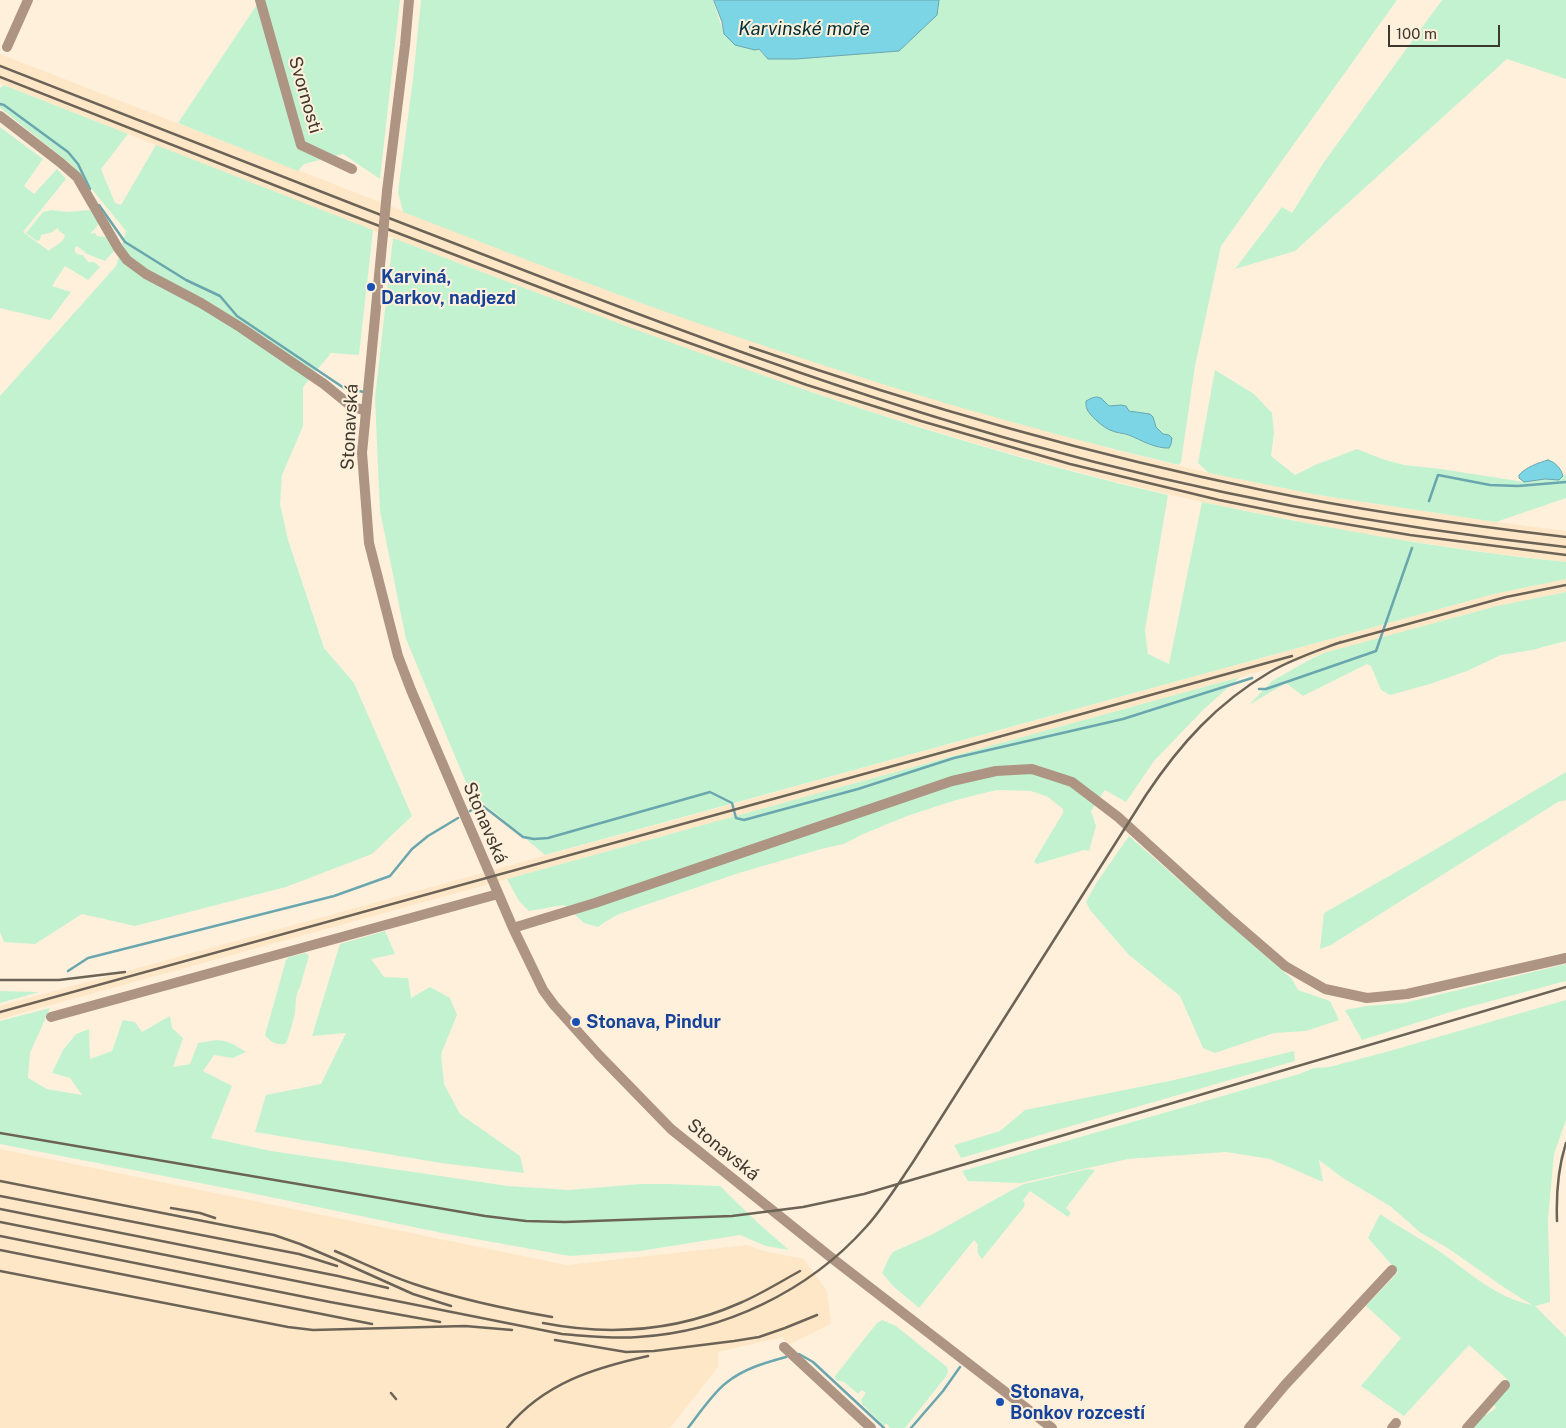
<!DOCTYPE html>
<html>
<head>
<meta charset="utf-8">
<style>
  body { margin:0 }
  #map { position:relative; width:1566px; height:1428px; overflow:hidden; background:#fff0dc; font-family:"Public Sans",sans-serif }
  canvas { display:block }
  .scale { position:absolute; left:1388px; top:25px; width:112px; height:22px; box-sizing:border-box; border:2px solid #3f382e; border-top:0; padding-left:6px; font-size:15px; line-height:18px; white-space:nowrap; color:#3f382e; -webkit-text-stroke:4px #fff0dc; paint-order:stroke }
</style>
</head>
<body>
<div id="map">
<canvas width="1566" height="1428"></canvas>
<div class="scale">100 m</div>
</div>
<script>
const ctx = document.querySelector('canvas').getContext('2d');
ctx.lineJoin = 'round';
function paint(path, color) { ctx.fillStyle = color; ctx.fill(path, 'evenodd'); }
function stroke(path, color, width, dash) { ctx.strokeStyle = color; ctx.lineWidth = width; ctx.lineCap = dash ? 'butt' : 'round'; ctx.setLineDash(dash || []); ctx.stroke(path); }
function write(font, color, halo, rows, align = 'center') {
  ctx.font = font + ' "Public Sans",sans-serif'; ctx.lineWidth = 4; ctx.setLineDash([]); ctx.textBaseline = 'middle'; ctx.strokeStyle = halo; ctx.fillStyle = color; for (const [text, x, y, turn = 0] of rows) {
    ctx.save(); ctx.translate(x, y); ctx.rotate((+turn || 0) * Math.PI / 180); ctx.textAlign = isNaN(turn) ? turn : align; if (halo) ctx.strokeText(text, 0, 0); ctx.fillText(text, 0, 0); ctx.restore();
  }
}
paint(new Path2D(`
  M0 54 526 259 1112 449 1209 473 1318 495 1496 522 1566 531V562L1491 553 1368 535 1202 502 1104 479 990 448 875 413 713 359 516 285 319 210 0 83Z
  M1566 579V592L1497 606 0 1019V1006L1494 594Z
  M0 1149 567 1265 747 1245 764 1251 804 1259 827 1291 831 1324 788 1345 783 1337 718 1352V1367L670 1428H0Z`), '#fde7c7');
paint(new Path2D(`
  M260 0H400L380 179 343 154 304 164 298 171 178 123Z
  M421 0H713L724 34 758 49 768 59H796L899 51 936 15 939 0H1397L1221 246 1195 366 1181 462 1179 465C1026 429 875 384 726 333 617 296 510 253 403 212L398 192 413 79ZM1097 397 1101 398 1109 406 1121 405 1126 406 1129 411 1153 417 1156 427 1163 434 1162 449 1154 445 1138 440 1129 435 1118 433 1090 414 1092 398Z
  M1442 0H1566V79L1507 59 1295 251 1235 269 1282 207 1292 213 1324 162Z
  M4 85 128 134 101 169 115 203 121 205 156 145 373 230 359 355 331 353 303 387V426L282 475 280 504 288 540 324 648 354 683 412 816 372 854 286 887 135 926 82 914 35 944 4 942 0 932V396L116 266 126 231 73 166 0 108V88Z
  M0 127 43 159 24 186 34 194 57 169 66 179 23 232 49 251C54 245 63 244 65 235L59 231 58 228 54 230 53 232 41 235 40 240 37 241 26 233 43 212 52 210 67 212 90 210 99 224 90 234 95 233 97 236 106 237 114 251 105 261 87 254 77 246 75 248V252L77 254 83 255 88 262H94L100 267 88 280 65 266 52 286 71 292 50 320 0 308Z
  M393 238C648 335 902 434 1168 495L1145 630 1148 654 1169 664 1202 502C1322 527 1443 550 1566 562V579L1494 594 545 855 470 792 406 639 380 511 375 398Z
  M1215 370 1254 394 1272 413 1274 433 1271 456 1295 475 1315 465 1357 449 1382 459 1404 465 1441 469 1524 482 1545 479 1559 480 1566 474V498L1496 522 1318 495 1209 473 1198 463Z
  M1566 592V641L1532 650 1501 655 1467 671 1430 684 1390 695 1381 690 1371 666 1367 664 1303 696 1286 683 1249 705 1272 681 1309 660 1324 653 1497 606Z
  M1240 677 1204 709 1154 761 1126 802 1105 790 1091 811 1096 826 1089 851 1084 850 1037 864 1034 862 1036 858 1063 813V809L1048 797 1031 791 997 790 980 794 953 801 907 816 861 835 844 844 825 848 739 873 619 914 605 922 598 927 584 923 564 905 529 911 519 901 507 879Z
  M1566 772V800L1558 802 1331 945 1320 949 1324 913 1426 855Z
  M1129 836 1292 979 1298 990 1330 1001 1339 1020 1306 1031 1274 1033 1215 1053 1203 1048 1180 996 1129 955 1090 910 1086 902 1097 882Z
  M385 931 395 954 371 959 384 977 408 978 411 998 430 987 450 998 457 1015 441 1054 444 1084 460 1114 520 1156 524 1173 441 1163 255 1132 266 1095 321 1084 346 1033 312 1036 340 944Z
  M306 953 309 956 300 987C295 995 296 1003 295 1012 293 1022 290 1032 287 1041L285 1044C276 1045 270 1042 265 1035L286 960 289 957Z
  M1566 964V981L1457 1010 1362 1040 1345 1010 1366 1006 1404 1003Z
  M0 991 39 992 0 1003Z
  M1566 1000V1120L1554 1154 1548 1219 1550 1302 1535 1306 1566 1337V1428H1469L1482 1415H1486L1496 1408 1492 1403 1508 1386 1506 1378 1469 1345 1404 1416 1361 1386 1401 1338 1366 1306 1398 1272 1368 1238 1380 1214C1400 1228 1422 1239 1442 1253 1470 1273 1497 1298 1532 1305L1505 1288 1446 1247 1421 1233 1390 1206 1343 1178 1319 1160 1323 1182 1270 1159 1226 1152 1128 1159 1021 1183 968 1181 962 1171 1299 1074 1314 1068 1329 1067 1386 1052Z
  M50 1008 30 1053 28 1078 47 1089 82 1095 70 1078 52 1073 63 1050 76 1034 89 1029 90 1059 112 1051 123 1020 135 1022 142 1032 170 1016 172 1028 183 1038 173 1067 190 1064 198 1043C223 1038 225 1039 246 1052L233 1058 214 1055 203 1071 232 1086 211 1138 271 1151 508 1186 569 1190 640 1184H668L720 1186 758 1223 789 1250 766 1246 740 1235 640 1251 570 1256 442 1233 251 1193 0 1144V1021Z
  M1294 1051 1295 1061 961 1158 954 1145 1000 1131 1025 1110 1179 1079Z
  M1088 1169 1095 1170 1066 1208 1071 1213 1068 1217 1030 1191 1023 1200 1025 1204 1024 1207 982 1259C977 1254 977 1251 978 1245L974 1240 919 1308 894 1287 882 1273 890 1256 893 1252 931 1235 1012 1190 1024 1184Z
  M882 1320 896 1326 947 1367 948 1371 947 1375 905 1428H890L887 1424 883 1425 862 1404 861 1400 866 1393 862 1390 858 1394 844 1382 836 1380 835 1376 877 1323Z`), '#c3f2d0');
const water = new Path2D(`
  M714 0H939L937 15 899 51 796 59H768L759 49 755 50 735 45 724 34 722 22Z
  M1097 397 1101 398 1109 406 1121 405 1126 406 1129 411 1150 414 1153 417 1156 427 1163 434 1169 435 1172 438 1171 444 1169 448C1157 449 1140 440 1129 435 1123 433 1116 433 1110 430 1104 428 1089 415 1087 409 1086 408 1086 403 1086 401L1092 398Z
  M1548 460C1555 462 1561 468 1563 476L1559 480 1545 479 1524 482 1519 478V475C1526 467 1538 463 1548 460Z`);
paint(water, '#7bd5e5');
stroke(water, '#69a6ae', 1);
stroke(new Path2D(`
  M0 104 4 105 68 152 78 164 90 189
  M99 205 125 242 186 280 220 296 237 316 344 388 364 392
  M1429 501 1438 475 1490 485 1518 486 1566 482
  M1259 689H1266L1376 651 1412 548
  M470 811 476 807 483 806 523 837 534 839 548 838 710 792 732 803 736 818 744 820 858 789 954 758 1123 719 1252 678
  M68 971 88 958 334 896 390 876 412 849 428 836 458 818
  M799 1354 813 1362 884 1428
  M688 1428C698 1415 713 1393 726 1383 743 1369 764 1363 786 1357
  M911 1428 943 1391 960 1367`), '#69a6ae', 2.5);
stroke(new Path2D(`
  M260 0 301 145 352 169
  M7 47 28 0
  M0 116 61 163 77 177 118 248 127 260 146 274 201 303 240 327 324 384 351 406 366 411
  M387 191 405 45 409 0
  M383 234 362 453 369 543 398 656 411 690 513 928 543 990 554 1005 598 1054 671 1129 833 1259 1052 1428
  M513 928 595 903 952 781 996 771 1032 769 1072 782 1118 817 1227 916 1285 966 1325 989 1367 998 1407 994 1566 958
  M51 1017 498 894
  M784 1347 871 1428
  M1249 1428 1285 1385 1392 1270
  M1392 1428 1396 1423
  M1467 1428 1505 1385`), '#ae9482', 10);
stroke(new Path2D(`
  M0 66C167 131 333 197 500 261 675 329 850 395 1031 445 1207 494 1385 527 1566 547
  M0 77 322 204 625 320 807 385 921 421 1070 464 1219 500 1298 516 1410 535 1566 555
  M750 347C917 405 1088 454 1262 490 1362 511 1464 525 1566 537
  M1335 644 1506 597 1566 585
  M0 980H59L125 972
  M0 1012 1292 656
  M0 1133 485 1216 526 1221 565 1222 732 1216 803 1207 864 1194 1566 987
  M0 1181 274 1235 300 1244 335 1259 413 1294 451 1306
  M0 1196 299 1254 337 1266
  M171 1208 200 1213 215 1218
  M0 1209 338 1276 388 1288
  M1557 1221C1556 1194 1558 1168 1566 1143
  M0 1222 562 1334C588 1336 613 1339 638 1337 724 1332 809 1291 866 1227 884 1207 898 1184 913 1162L1146 795C1180 744 1217 703 1270 672 1292 659 1317 651 1341 642
  M0 1236 330 1302 440 1322
  M0 1250 372 1324
  M335 1251C361 1262 387 1275 414 1284 459 1299 505 1309 552 1317
  M0 1271 288 1327 313 1330 465 1326 512 1330
  M543 1323C610 1336 677 1331 740 1303 761 1294 780 1282 800 1271
  M555 1340 626 1352 654 1351 734 1341 759 1337 785 1328 817 1315
  M391 1393 396 1399
  M507 1428C544 1383 594 1368 648 1356`), '#6c6357', 2.5);
stroke(new Path2D(`
  M383 234 387 191`), '#ae9482', 10);
for (const [x, y, r, color] of [
  [371,287,5,"#1a4fb4"],
  [576,1022,5,"#1a4fb4"],
  [1000,1402,5,"#1a4fb4"]
]) { const dot = new Path2D(); dot.arc(x, y, r, 0, 2 * Math.PI); ctx.fillStyle = color; ctx.fill(dot); stroke(dot, '#fff0dc', 2); }
write('18px', '#3f382e', '#fff0dc', [
  ["Svornosti",305,95,74],
  ["Stonavská",350,427,-87],
  ["Stonavská",485,823,67],
  ["Stonavská",723,1150,39]
]);
write('bold 18px', '#164399', '#fff0dc', [
  ["Karviná,",381,277],
  ["Darkov, nadjezd",381,298],
  ["Stonava, Pindur",586,1022],
  ["Stonava,",1010,1392],
  ["Bonkov rozcestí",1010,1413]
], 'left');
write('italic 19px', '#033138', '#fff0dc', [
  ["Karvinské moře",804,29]
]);
</script>
</body>
</html>
